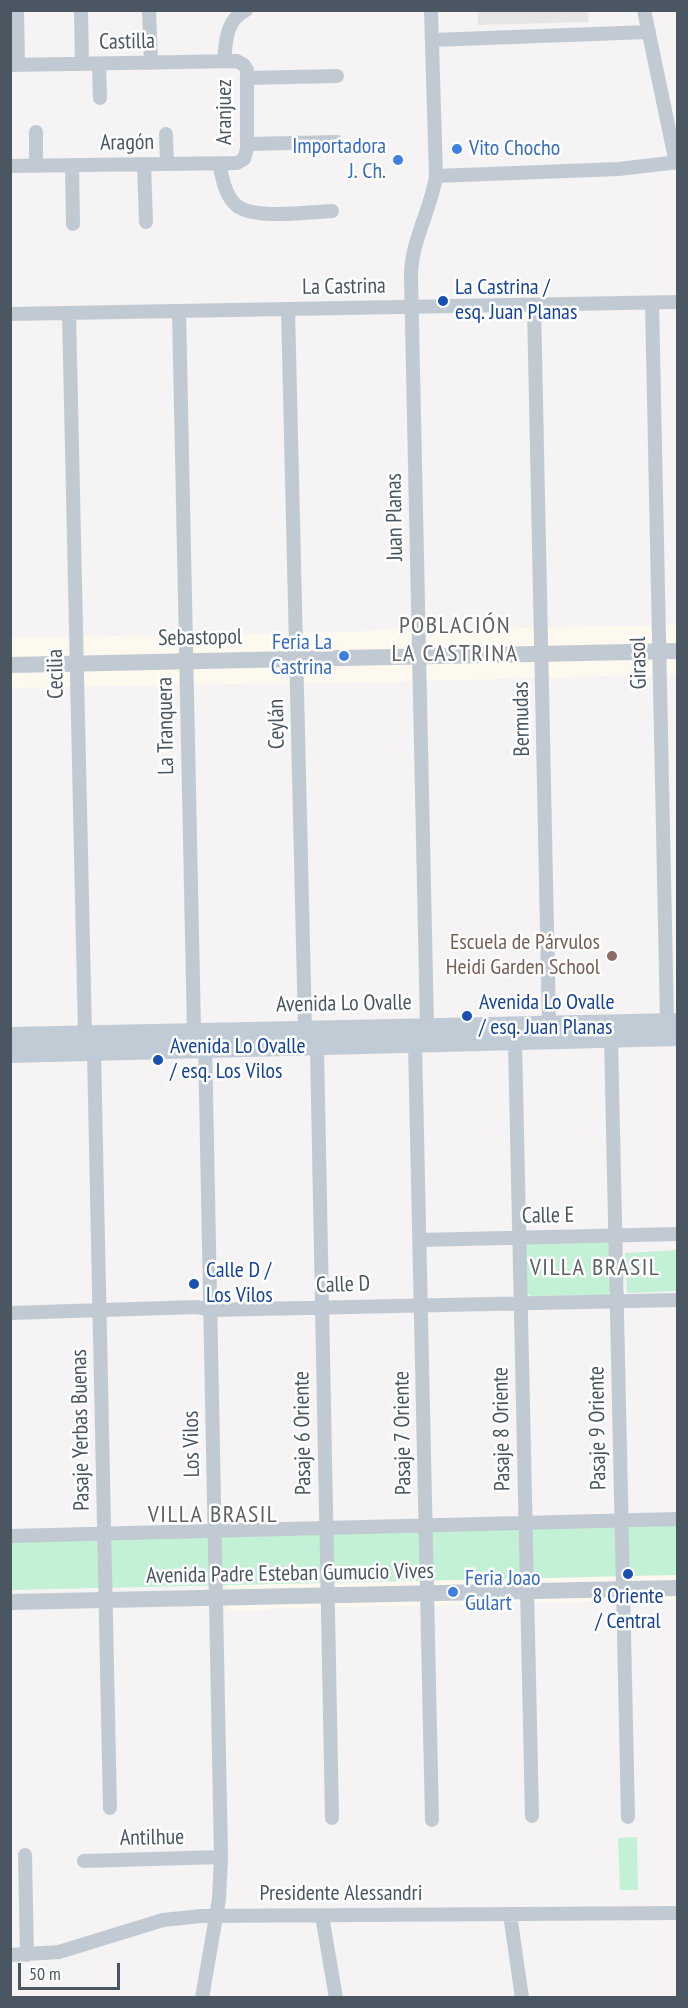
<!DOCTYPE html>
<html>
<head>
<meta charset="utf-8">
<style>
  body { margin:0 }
  #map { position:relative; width:688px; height:2008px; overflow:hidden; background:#f5f3f3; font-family:"PT Sans Narrow",sans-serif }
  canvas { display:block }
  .frame { position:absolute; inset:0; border:12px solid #4a5661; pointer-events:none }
  .scale { position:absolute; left:18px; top:1963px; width:102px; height:27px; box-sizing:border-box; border:3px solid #4a5661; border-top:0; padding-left:8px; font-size:18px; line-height:21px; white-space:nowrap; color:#4a5661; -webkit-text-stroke:4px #fff; paint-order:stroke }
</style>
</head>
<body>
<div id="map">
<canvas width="688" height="2008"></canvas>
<div class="frame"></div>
<div class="scale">50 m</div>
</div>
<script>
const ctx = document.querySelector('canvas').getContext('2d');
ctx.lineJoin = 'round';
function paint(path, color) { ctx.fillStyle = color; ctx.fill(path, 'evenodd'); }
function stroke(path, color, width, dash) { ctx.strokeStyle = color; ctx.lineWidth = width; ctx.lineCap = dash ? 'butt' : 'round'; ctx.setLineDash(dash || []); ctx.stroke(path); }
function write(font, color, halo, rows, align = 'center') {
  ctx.font = font + ' "PT Sans Narrow",sans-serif'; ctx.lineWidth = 5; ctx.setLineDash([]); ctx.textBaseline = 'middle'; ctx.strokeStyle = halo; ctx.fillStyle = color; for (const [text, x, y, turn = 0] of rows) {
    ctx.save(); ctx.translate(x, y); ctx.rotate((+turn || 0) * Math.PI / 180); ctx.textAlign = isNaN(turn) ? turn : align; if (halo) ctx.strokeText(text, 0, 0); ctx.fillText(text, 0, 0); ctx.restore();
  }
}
paint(new Path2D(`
  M677 625V674L466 680 11 688 10 638Z
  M677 1575V1599L228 1610V1585Z`), '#fdf9ef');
paint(new Path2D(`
  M478 11H587L589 22 478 25Z`), '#e6e4e5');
paint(new Path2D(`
  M606 1238 610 1243 612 1291 607 1295 531 1296 527 1294 525 1247 528 1241Z
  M677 1250V1291L627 1293 625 1253Z
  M677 1522V1575L11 1590 10 1539Z
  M637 1837 638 1890H620L618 1838Z`), '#c3f1d5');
stroke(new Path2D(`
  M17 10 18 65
  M81 10 82 64
  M149 10 151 63
  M644 10 676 163
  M432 40 649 32
  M224 61C226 40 226 20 246 10
  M99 64 100 98
  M10 65 237 61 244 65 247 70V149L244 159 237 163 10 166
  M247 78 337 76
  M36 132V166
  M166 134 167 164
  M247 144 337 142
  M219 163C222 176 224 192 234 203 249 221 309 212 332 211
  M144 164 146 222
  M72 165 73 224
  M436 176 619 169 678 162
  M652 303 667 1022
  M534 305 549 1025
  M288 309 305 1029
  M179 311 194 1031
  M69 313 85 1034
  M10 314 678 302
  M427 1027 411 276C411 241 431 210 436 176L431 10
  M611 1038 628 1817
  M515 1041 532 1816
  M415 1044 432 1820
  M317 1047 332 1818
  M94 1052 110 1808
  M419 1240 678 1234
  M10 1313 197 1307 210 1310 678 1300
  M10 1536 678 1519
  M25 1855 27 1955
  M84 1861 221 1857
  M510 1914 522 1998
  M322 1916 336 1998
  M10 1955 59 1952 163 1920 201 1916 678 1913
  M202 1998 219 1899 221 1857 205 1042`), '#c1cad2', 14);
stroke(new Path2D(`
  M10 665 678 651
  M10 1602 678 1588`), '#c1cad2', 16);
stroke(new Path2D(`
  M10 1036 678 1022
  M10 1054 678 1037`), '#c1cbd6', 18);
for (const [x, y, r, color] of [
  [457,149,6,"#3f7fe0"],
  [398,160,6,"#3f7fe0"],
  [443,301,6,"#1a4fb4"],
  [344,656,6,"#3f7fe0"],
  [612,956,6,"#8d6e63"],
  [467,1016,6,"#1a4fb4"],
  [158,1060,6,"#1a4fb4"],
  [194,1284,6,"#1a4fb4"],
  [628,1574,6,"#1a4fb4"],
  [453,1592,6,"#3f7fe0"]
]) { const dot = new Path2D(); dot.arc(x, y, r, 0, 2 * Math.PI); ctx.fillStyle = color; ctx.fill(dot); stroke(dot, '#fff', 2); }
write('22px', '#4a5661', '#fff', [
  ["Castilla",127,42,-1],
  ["Aranjuez",225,112,-90],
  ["Aragón",127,143,-1],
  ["La Castrina",344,287,-1],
  ["Juan Planas",395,517,-91],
  ["Sebastopol",200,638,-1],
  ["Girasol",639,663,-91],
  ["Cecilia",56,674,-91],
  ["Bermudas",522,719,-91],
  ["Ceylán",277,724,-91],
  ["La Tranquera",166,726,-91],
  ["Avenida Lo Ovalle",344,1004,-1],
  ["Calle E",548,1216,-1],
  ["Calle D",343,1285,-2],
  ["Pasaje 9 Oriente",598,1428,-91],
  ["Pasaje 8 Oriente",502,1429,-91],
  ["Pasaje Yerbas Buenas",81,1430,-91],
  ["Pasaje 6 Oriente",303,1433,-91],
  ["Pasaje 7 Oriente",403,1433,-91],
  ["Los Vilos",192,1444,-91],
  ["Avenida Padre Esteban Gumucio Vives",290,1574,-1],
  ["Antilhue",152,1838,-1],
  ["Presidente Alessandri",341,1894]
]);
write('22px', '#366cbe', '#fff', [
  ["Importadora",386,147],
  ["J. Ch.",386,172],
  ["Vito Chocho",469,149,"left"],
  ["Feria La",332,643],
  ["Castrina",332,668],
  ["Feria Joao",465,1579,"left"],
  ["Gulart",465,1604,"left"]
], 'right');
write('22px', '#164399', '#fff', [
  ["La Castrina /",455,288],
  ["esq. Juan Planas",455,313],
  ["Avenida Lo Ovalle",479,1003],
  ["/ esq. Juan Planas",479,1028],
  ["Avenida Lo Ovalle",170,1047],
  ["/ esq. Los Vilos",170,1072],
  ["Calle D /",206,1271],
  ["Los Vilos",206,1296],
  ["8 Oriente",628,1597,"center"],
  ["/ Central",628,1622,"center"]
], 'left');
write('22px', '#785e54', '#fff', [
  ["Escuela de Párvulos",600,943],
  ["Heidi Garden School",600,968]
], 'right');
ctx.letterSpacing = '1.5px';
write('24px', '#5f6368', '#fff', [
  ["POBLACIÓN",455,626],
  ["LA CASTRINA",455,654],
  ["VILLA BRASIL",595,1268],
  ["VILLA BRASIL",213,1515]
]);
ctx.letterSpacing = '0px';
</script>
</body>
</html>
